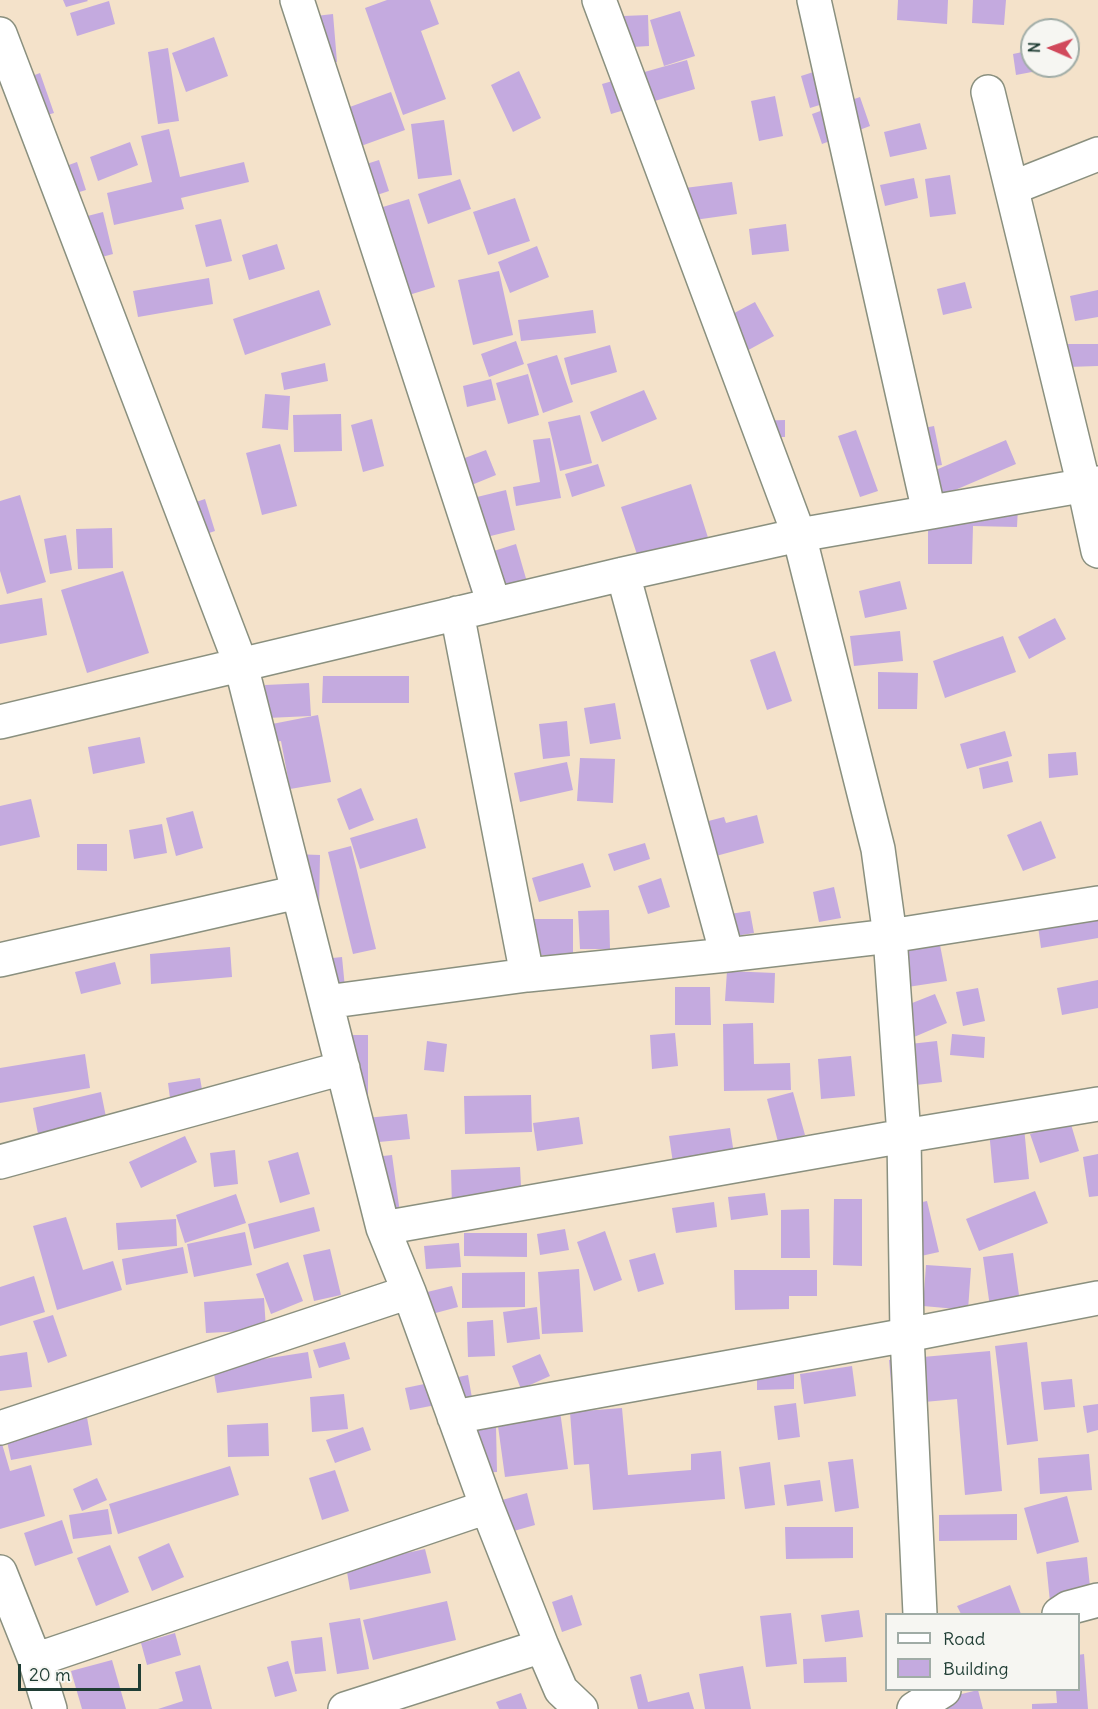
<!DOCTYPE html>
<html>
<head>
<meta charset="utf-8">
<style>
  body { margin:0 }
  #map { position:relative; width:1098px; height:1709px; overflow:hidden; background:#f4e2ca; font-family:Delius,sans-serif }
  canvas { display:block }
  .legend { position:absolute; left:885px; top:1613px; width:195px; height:78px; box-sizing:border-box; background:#f6f6f2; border:2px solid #a0aca6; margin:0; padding:8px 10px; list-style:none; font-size:18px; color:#1f3d34 }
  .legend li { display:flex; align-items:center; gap:12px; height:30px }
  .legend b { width:30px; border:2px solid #a0aca6 }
  .north { position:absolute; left:1020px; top:18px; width:60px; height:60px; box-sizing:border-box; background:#f6f6f2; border:2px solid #a0aca6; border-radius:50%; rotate:272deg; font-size:16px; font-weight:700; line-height:24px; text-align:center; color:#1f3d34 }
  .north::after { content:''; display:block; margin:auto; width:21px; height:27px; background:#d1495b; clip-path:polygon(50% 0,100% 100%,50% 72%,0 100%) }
  .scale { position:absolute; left:18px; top:1664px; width:123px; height:27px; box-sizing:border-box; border:3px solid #1f3d34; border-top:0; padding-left:8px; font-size:18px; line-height:21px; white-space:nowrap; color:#1f3d34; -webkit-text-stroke:4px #f6f6f2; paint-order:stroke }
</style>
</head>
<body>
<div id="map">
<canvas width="1098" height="1709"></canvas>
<ul class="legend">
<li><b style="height:8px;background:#fff"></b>Road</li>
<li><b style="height:16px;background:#c4aadf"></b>Building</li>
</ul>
<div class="north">N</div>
<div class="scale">20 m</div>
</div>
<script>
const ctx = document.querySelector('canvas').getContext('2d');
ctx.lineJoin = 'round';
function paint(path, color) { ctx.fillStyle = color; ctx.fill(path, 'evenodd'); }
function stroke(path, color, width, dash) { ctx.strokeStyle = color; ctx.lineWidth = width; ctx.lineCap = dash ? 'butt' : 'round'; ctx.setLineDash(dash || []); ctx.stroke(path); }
paint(new Path2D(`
  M63 0H87L88 1 66 7Z
  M387 0H430L439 24 421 31 446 99 403 115 365 8Z
  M898 0H948L947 24 897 20Z
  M973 0H1006L1004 25 972 23Z
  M109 1 115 24 77 36 70 13Z
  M680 11 695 56 664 66 650 20Z
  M333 14 337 62 311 65 307 17Z
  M648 15 649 46 599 49 598 17Z
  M214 37 228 76 186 92 172 53Z
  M168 48 179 121 158 124 148 52Z
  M1032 50V66H1052L1053 68 1016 75 1013 54Z
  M687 60 695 89 611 114 602 84Z
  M829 67 839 99 810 108 801 76Z
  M519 71 541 118 513 132 491 85Z
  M40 73 54 113 37 118 24 79Z
  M391 92 405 130 361 146 347 108Z
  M775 96 783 136 759 141 751 101Z
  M860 97 870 126 822 144 812 114Z
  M444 120 452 175 418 179 411 124Z
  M920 123 927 149 890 157 884 132Z
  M169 129 180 177 244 162 249 182 181 198 184 209 114 225 107 193 152 182 141 136Z
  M130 142 138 165 98 181 90 157Z
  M379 160 389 191 368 198 357 167Z
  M77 162 86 190 63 197 55 170Z
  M950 175 956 214 930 217 925 179Z
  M914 178 918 198 885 206 880 185Z
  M460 179 471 209 428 224 418 194Z
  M732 182 737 214 673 223 669 190Z
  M515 198 530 241 488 255 473 212Z
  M409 199 435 287 399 298 373 210Z
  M103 212 113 254 87 261 76 219Z
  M221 219 232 261 206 267 195 225Z
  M786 224 789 251 752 255 749 229Z
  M277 244 285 269 249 280 242 255Z
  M537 246 549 277 510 293 498 262Z
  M499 271 513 335 473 345 458 280Z
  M209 278 213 304 138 317 133 291Z
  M965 282 972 308 943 315 937 289Z
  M319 290 331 325 245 355 233 319Z
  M1098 290V317L1075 321 1070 296Z
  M755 302 774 336 743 353 725 318Z
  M593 310 596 333 521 341 518 320Z
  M516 341 524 364 489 377 481 354Z
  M1067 344H1098V366L1067 367Z
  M610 345 617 372 571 385 564 358Z
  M557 355 573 402 543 413 527 364Z
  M325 363 328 381 284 390 281 373Z
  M528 374 539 415 508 424 496 383Z
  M491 379 496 400 467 407 463 386Z
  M644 390 657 419 602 442 590 412Z
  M265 394 290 396 288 430 262 428Z
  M341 414 342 451 294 452 293 415Z
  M580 415 592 463 560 471 548 422Z
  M372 419 384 466 363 472 351 425Z
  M785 420V437H754V421Z
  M934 426 942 465 916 469 909 431Z
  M856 430 878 491 860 497 838 436Z
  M550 438 561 498 516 506 513 487 540 482 533 440Z
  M1006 440 1016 464 941 496 931 472Z
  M280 444 297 506 262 515 246 453Z
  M486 450 496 475 457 491 446 465Z
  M598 464 605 486 572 497 565 474Z
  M691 484 711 547 643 572 621 507Z
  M506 490 515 530 462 543 452 503Z
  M20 495 46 582 7 594 0 571V501Z
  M205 499 215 531 191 539 181 507Z
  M928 507H1018L1017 527 973 526 972 564H928Z
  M112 528 113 568 78 569 76 529Z
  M66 535 72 570 50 574 44 539Z
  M516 544 527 582 473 599 462 561Z
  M123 571 149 653 87 673 61 590Z
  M900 581 907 609 865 618 859 591Z
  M42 598 47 635 0 644V605Z
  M1055 618 1066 639 1029 659 1018 637Z
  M900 631 903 661 854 666 850 636Z
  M1003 636 1016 672 945 698 933 661Z
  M775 651 792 701 767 710 750 660Z
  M878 672 918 673 917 709H878Z
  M323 676H409V703H322Z
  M309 683 311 716 267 718 265 685Z
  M615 703 621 739 590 744 584 708Z
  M318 715 331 782 290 789 281 741 250 747 267 725Z
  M567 721 570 756 543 759 539 724Z
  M1005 731 1012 756 967 769 960 744Z
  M140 737 145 763 93 774 88 747Z
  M1076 752 1078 775 1049 778 1048 754Z
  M580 758 615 759 613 803 577 801Z
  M1008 761 1013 782 983 789 979 768Z
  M567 762 573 790 520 802 514 773Z
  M361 788 374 820 349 830 337 799Z
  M31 799 40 837 0 846V806Z
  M193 811 203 848 176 856 166 818Z
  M757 815 764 843 690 863 681 828 724 817 726 823Z
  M417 818 426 848 360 869 350 838Z
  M1041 821 1056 858 1023 871 1007 835Z
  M162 824 167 853 134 859 129 830Z
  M645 843 650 859 614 871 608 854Z
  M77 844H107V871L77 870Z
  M351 846 376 949 353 954 328 852Z
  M293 854 320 855 319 910Z
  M583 863 591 887 539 902 532 878Z
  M661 878 670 907 648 914 638 886Z
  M834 887 841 918 819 922 813 892Z
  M609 910 610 949H580L578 911Z
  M750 911 754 933 705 941 702 918Z
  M1098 917V938L1041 948 1038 926Z
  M529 919H573V955H529Z
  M940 945 947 981 901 988 896 953Z
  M230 947 232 977 151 984 150 954Z
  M342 957 345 988 308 991 305 961Z
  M115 962 121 984 81 994 75 972Z
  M727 971 775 973 774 1003 725 1001Z
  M1098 980V1008L1062 1015 1057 988Z
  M675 987H710L711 1025H675Z
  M978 988 985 1021 963 1026 956 992Z
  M935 994 947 1023 914 1037 902 1007Z
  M753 1023 754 1064 790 1063 791 1090 724 1091 723 1024Z
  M675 1033 678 1066 652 1069 650 1035Z
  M952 1034 985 1037 984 1058 950 1055Z
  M335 1035H368V1096H335Z
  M427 1041 447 1044 444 1072 424 1070Z
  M937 1041 942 1082 916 1085 910 1044Z
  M85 1054 90 1088 0 1103V1068Z
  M851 1056 855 1096 821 1099 818 1059Z
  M200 1078 204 1101 171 1106 168 1083Z
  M101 1092 107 1122 39 1139 33 1108Z
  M793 1092 805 1135 778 1142 767 1099Z
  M531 1095 532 1132 465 1134 464 1096Z
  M407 1114 410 1139 348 1145 346 1120Z
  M579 1117 583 1144 537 1151 533 1123Z
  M1070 1121 1079 1151 1040 1163 1030 1134Z
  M1024 1127 1029 1179 994 1183 989 1131Z
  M730 1128 734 1154 673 1163 669 1136Z
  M185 1136 197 1162 141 1188 129 1162Z
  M235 1150 238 1184 214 1187 210 1153Z
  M298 1152 310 1194 280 1203 268 1161Z
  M1098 1154V1196L1089 1197 1083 1157Z
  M392 1155 400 1213 364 1218 357 1159Z
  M520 1167 522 1204 452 1207 451 1170Z
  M1035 1191 1048 1223 979 1251 966 1219Z
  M765 1193 768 1215 731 1220 728 1197Z
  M236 1194 246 1223 185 1243 176 1215Z
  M834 1199H862V1266L833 1265Z
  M927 1201 939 1252 903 1260 891 1209Z
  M714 1202 717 1227 676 1233 672 1208Z
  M314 1207 320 1231 254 1249 248 1224Z
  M809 1209 810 1258H781V1210Z
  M66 1217 83 1270 113 1261 122 1290 57 1310 33 1226Z
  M176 1219 177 1246 118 1250 116 1223Z
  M565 1229 569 1250 540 1255 537 1234Z
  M605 1231 622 1280 594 1291 577 1242Z
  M245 1232 252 1265 194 1277 187 1244Z
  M464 1233H527V1257L464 1256Z
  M459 1243 461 1267 426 1269 424 1246Z
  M183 1247 188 1273 126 1285 122 1259Z
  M330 1249 341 1295 314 1301 303 1255Z
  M655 1253 664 1284 638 1292 629 1260Z
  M1013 1253 1020 1302 990 1307 983 1257Z
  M288 1262 303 1301 271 1314 256 1274Z
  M926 1265 971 1268 968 1310 923 1306Z
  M579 1269 583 1332 542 1334 538 1272Z
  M734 1270H817V1296H789V1309L735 1310Z
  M525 1272V1307L462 1308V1273Z
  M34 1276 45 1312 0 1326V1287Z
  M452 1286 458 1307 428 1315 423 1293Z
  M264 1298 266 1330 206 1333 204 1302Z
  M537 1307 540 1339 507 1343 503 1312Z
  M53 1315 67 1356 48 1363 33 1321Z
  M493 1320 495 1356 468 1357 467 1322Z
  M345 1342 350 1359 319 1368 313 1350Z
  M1027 1342 1038 1441 1007 1445 995 1346Z
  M990 1351 1002 1491 965 1495 957 1399 924 1402 932 1493 901 1496 889 1360Z
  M27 1352 32 1387 0 1391V1356Z
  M308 1352 312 1378 217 1393 213 1367Z
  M540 1354 550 1376 521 1389 512 1366Z
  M852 1366 856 1396 804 1404 800 1374Z
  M757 1369H794V1389L757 1390Z
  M468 1375 472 1398 410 1410 405 1388Z
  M1072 1379 1075 1407 1044 1410 1041 1382Z
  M344 1394 348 1429 312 1432 310 1397Z
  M796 1403 800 1437 778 1440 774 1406Z
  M1098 1404V1430L1087 1433 1083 1406Z
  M622 1408 628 1475 691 1470V1454L721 1451 725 1499 593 1510 589 1464 574 1465 570 1412Z
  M560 1411 568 1469 505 1477 497 1419Z
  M86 1412 92 1445 11 1460 4 1427Z
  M268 1423 269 1456 228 1457 227 1425Z
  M461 1426H496L497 1472 461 1473Z
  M363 1427 371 1450 335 1463 326 1440Z
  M0 1437 10 1471 31 1465 45 1516 0 1529Z
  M1089 1454 1092 1490 1040 1494 1038 1458Z
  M853 1459 859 1508 835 1512 828 1462Z
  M770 1462 775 1505 745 1509 739 1467Z
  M230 1466 239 1495 118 1534 109 1504Z
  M335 1470 349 1511 322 1520 309 1478Z
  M97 1478 107 1500 82 1511 73 1489Z
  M820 1480 823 1501 787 1506 784 1485Z
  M527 1493 535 1525 489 1538 481 1506Z
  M1067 1496 1079 1542 1037 1554 1024 1508Z
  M108 1509 112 1534 73 1539 69 1515Z
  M1017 1514V1540L939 1541V1515Z
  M62 1520 73 1553 35 1566 24 1533Z
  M785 1527H853V1558L786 1559Z
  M169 1543 184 1577 152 1591 138 1557Z
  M110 1545 129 1592 96 1606 77 1558Z
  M425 1549 431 1573 350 1590 346 1566Z
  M1087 1557 1091 1597 1050 1602 1046 1562Z
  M1010 1585 1021 1614H961L957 1606Z
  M572 1595 582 1625 562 1632 552 1602Z
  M447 1601 456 1640 373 1660 363 1620Z
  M859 1610 863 1637 825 1642 821 1615Z
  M791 1613 797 1664 766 1667 760 1616Z
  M360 1618 369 1669 337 1674 329 1623Z
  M175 1633 181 1655 147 1665 141 1643Z
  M322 1637 326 1671 295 1674 291 1641Z
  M1084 1654 1088 1709H1032V1704L1057 1703 1056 1690H1078V1655Z
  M846 1657 847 1682 804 1683 803 1659Z
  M112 1660 126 1709H82L71 1671Z
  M288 1661 297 1691 275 1697 267 1667Z
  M200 1665 212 1709H158L183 1701 175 1672Z
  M743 1666 751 1709H705L699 1674Z
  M641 1674 648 1702 689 1692 694 1709H638L630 1677Z
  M978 1690 983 1709H935L933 1701Z
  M521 1693 527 1709H499L496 1702Z`), '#c4aadf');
const street = new Path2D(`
  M297 0 494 604
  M599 0 799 535 878 849 890 936 904 1136 907 1335 920 1614
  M814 0 929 512
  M0 34 241 665 383 1228 409 1292 487 1507 542 1646 561 1690 581 1709
  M988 92 1084 486 1098 551
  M1012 188 1098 154
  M623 574 727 955
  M457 613 527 975
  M0 722 623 574 799 535 1098 483
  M0 960 298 892
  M326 1002 527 975 727 955 890 936 1098 903
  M0 1162 343 1068
  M383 1228 904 1136 1098 1104
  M454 1417 907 1335 1098 1298
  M0 1428 409 1292
  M0 1572 35 1660 50 1709
  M1059 1614 1068 1608 1098 1600
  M35 1660 487 1507
  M345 1709 542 1646
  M914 1709 944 1690`);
stroke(street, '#8a907f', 36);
stroke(street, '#fff', 33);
</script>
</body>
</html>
